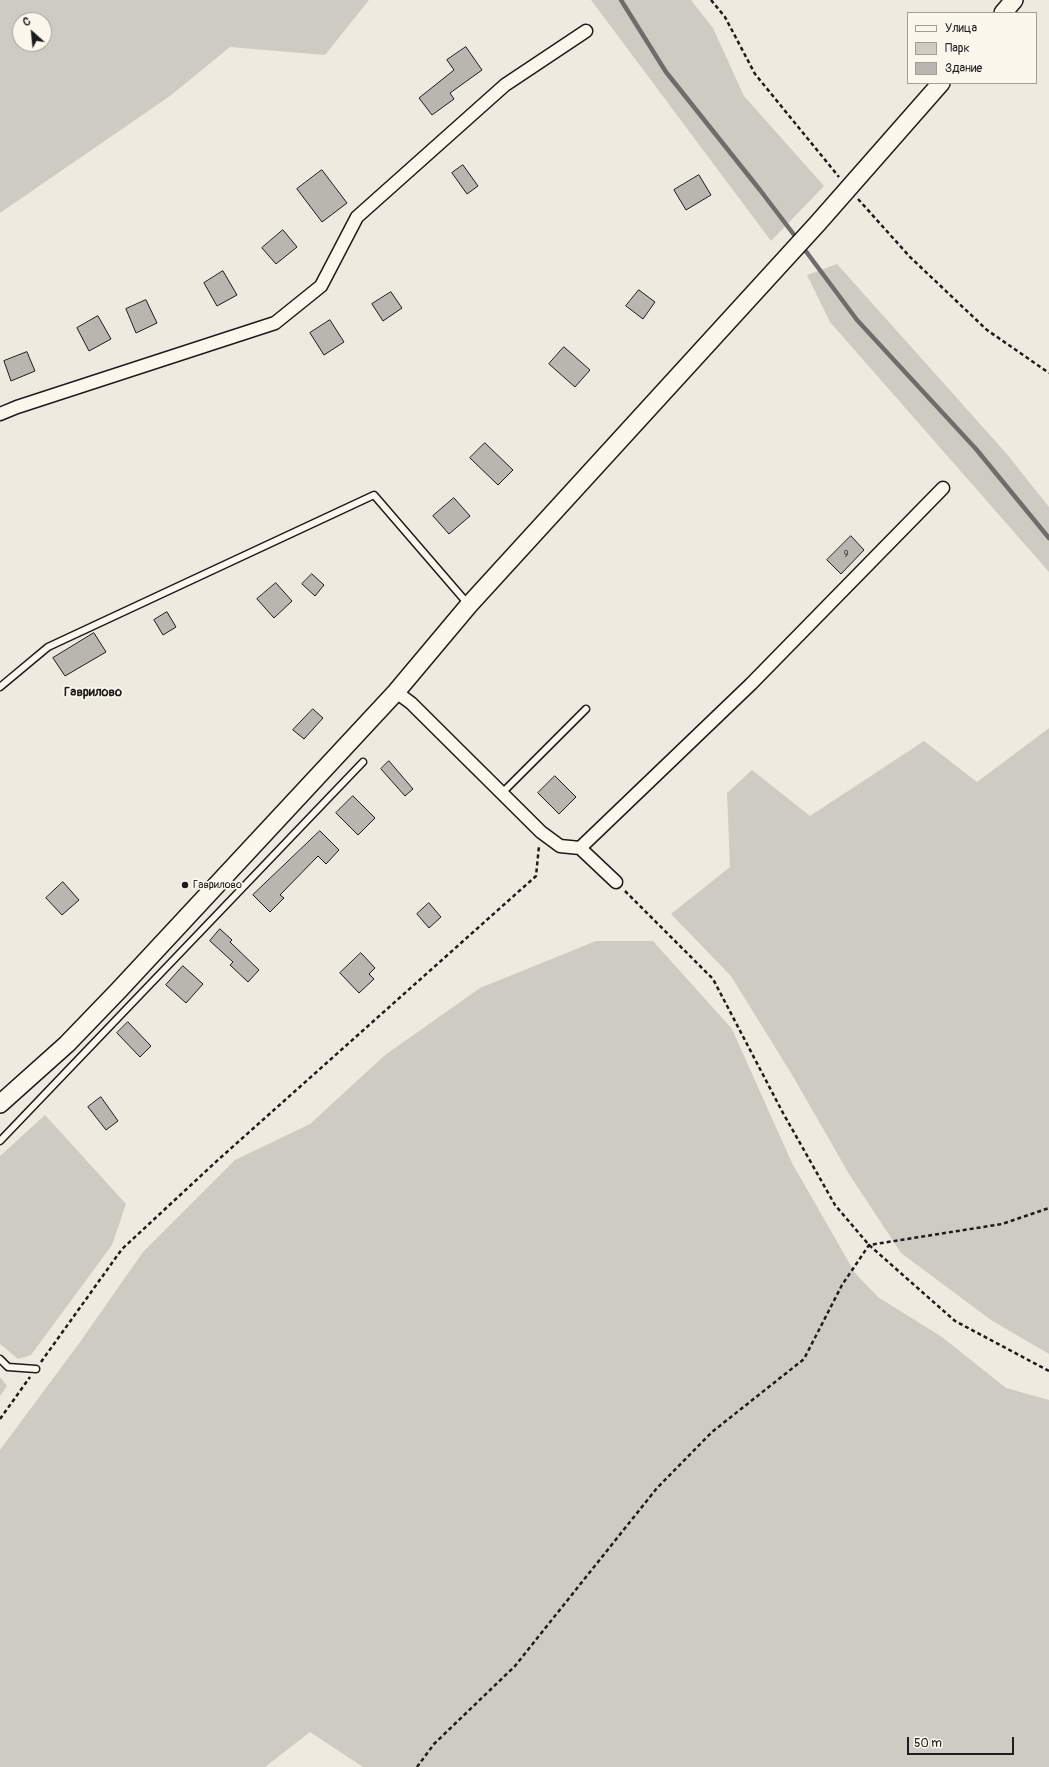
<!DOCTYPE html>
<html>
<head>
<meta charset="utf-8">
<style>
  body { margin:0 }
  #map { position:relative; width:1049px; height:1767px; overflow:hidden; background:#eeeadf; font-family:Pangolin,sans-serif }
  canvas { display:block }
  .legend { position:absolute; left:907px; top:12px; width:130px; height:72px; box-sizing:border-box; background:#fbf7ec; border:1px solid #a29f99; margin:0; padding:5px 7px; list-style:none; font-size:12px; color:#1c1c1c }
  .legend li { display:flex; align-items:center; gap:8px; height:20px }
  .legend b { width:20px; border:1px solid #a29f99 }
  .north { position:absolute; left:12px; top:12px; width:40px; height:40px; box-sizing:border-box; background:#fbf7ec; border:1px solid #a29f99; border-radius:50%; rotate:333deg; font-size:11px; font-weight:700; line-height:16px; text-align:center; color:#1c1c1c }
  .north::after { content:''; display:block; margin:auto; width:14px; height:18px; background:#1c1c1c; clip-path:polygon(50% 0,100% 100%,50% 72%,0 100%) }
  .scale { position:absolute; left:907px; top:1737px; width:107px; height:18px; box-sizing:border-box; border:2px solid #1c1c1c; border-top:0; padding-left:5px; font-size:12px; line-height:14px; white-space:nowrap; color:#1c1c1c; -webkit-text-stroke:3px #fbf7ec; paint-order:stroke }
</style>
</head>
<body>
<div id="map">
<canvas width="1049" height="1767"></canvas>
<ul class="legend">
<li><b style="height:5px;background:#fbf7ec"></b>Улица</li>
<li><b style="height:11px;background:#ceccc2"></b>Парк</li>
<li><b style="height:11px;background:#b9b6af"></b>Здание</li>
</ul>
<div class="north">С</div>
<div class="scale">50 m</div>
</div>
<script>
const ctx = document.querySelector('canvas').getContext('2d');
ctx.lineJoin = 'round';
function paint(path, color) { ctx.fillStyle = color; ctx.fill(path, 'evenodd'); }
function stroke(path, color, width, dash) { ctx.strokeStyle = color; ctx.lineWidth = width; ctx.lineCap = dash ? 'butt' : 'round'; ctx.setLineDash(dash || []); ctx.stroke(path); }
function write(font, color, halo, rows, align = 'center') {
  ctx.font = font + ' Pangolin,sans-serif'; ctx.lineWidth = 3.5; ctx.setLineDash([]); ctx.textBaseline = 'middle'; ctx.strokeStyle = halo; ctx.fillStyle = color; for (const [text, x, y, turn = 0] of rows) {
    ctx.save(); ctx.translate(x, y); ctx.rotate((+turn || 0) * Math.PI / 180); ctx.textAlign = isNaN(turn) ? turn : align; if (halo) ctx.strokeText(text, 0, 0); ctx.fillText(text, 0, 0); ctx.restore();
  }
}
paint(new Path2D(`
  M0 0H369L325 55 230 47 170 96 0 213ZM20 20H44V44H20Z
  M591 0H691L713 28 744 96 824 186 771 241Z
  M837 264 1006 453 1049 507V572L830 322 807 275Z
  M1049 728V1354L991 1320 901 1253 849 1174 794 1078 731 976 671 914 730 867 727 793 752 770 810 816 924 741 977 782Z
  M596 941H653L732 1029 792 1163 855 1273 878 1297 942 1337 1006 1388 1049 1400V1767H363L310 1732 265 1767H0V1450L80 1342 143 1252 235 1160 310 1124 385 1055 480 988Z
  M45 1115 126 1204 112 1245 31 1355 18 1359 0 1344V1156Z
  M0 1377 7 1386 0 1396Z`), '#ceccc2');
stroke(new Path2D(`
  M621 0 666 72 760 190 798 240
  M802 246 857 320 976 449 1049 538`), '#6f6d69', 4.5);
const building = new Path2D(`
  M466 47 482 70 450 93 454 99 432 115 419 98 454 70 447 60Z
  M463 165 478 186 467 194 452 173Z
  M322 170 347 203 322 222 297 189Z
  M699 175 711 195 686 210 674 190Z
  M283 230 297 247 276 264 262 248Z
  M223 271 237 295 217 306 204 283Z
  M639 290 655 302 643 319 626 306Z
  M391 292 402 308 383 321 372 304Z
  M146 300 157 323 136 333 126 309Z
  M98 316 111 339 89 351 77 328Z
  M330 320 344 342 324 355 310 333Z
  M564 347 590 370 575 387 549 364Z
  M27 352 35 371 11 381 4 361Z
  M485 443 513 470 498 485 470 458Z
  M454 498 470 516 449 534 433 516Z
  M851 536 864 550 841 574 827 560Z
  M312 574 324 585 315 596 302 584Z
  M276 583 292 601 274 618 257 599Z
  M167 612 176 627 163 635 154 620Z
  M94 633 106 652 65 676 53 658Z
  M313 709 323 718 304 739 293 730Z
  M389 761 413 789 405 796 381 769Z
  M555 776 576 797 559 814 538 793Z
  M353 796 375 818 358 835 336 813Z
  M320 831 339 850 326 864 318 856 280 895 284 898 270 912 253 895Z
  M63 882 79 900 62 915 46 898Z
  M429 903 441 917 429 928 417 914Z
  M220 929 232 940 230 942 259 970 248 982 230 965 233 962 210 941Z
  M361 953 375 968 369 974 374 979 359 993 340 973Z
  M183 966 203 984 186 1003 166 985Z
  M128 1022 151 1046 140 1057 117 1033Z
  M101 1097 118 1121 106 1130 88 1107Z`);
paint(building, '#b9b6af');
stroke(building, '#1c1c1c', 1);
const lane = new Path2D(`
  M0 687 48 647 374 495 468 604
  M502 793 586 709
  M0 1141 363 762
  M0 1359 8 1367 36 1369`);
const street = new Path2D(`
  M0 414 17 407 275 323 321 286 357 217 505 85 586 31
  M396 692 411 703 541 832 560 846 580 848 616 882
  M580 848 751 684 943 488`);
const secondary = new Path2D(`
  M1003 13 1014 0
  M0 1104 67 1044 119 990 396 692 469 605 818 223 941 83`);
stroke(lane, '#1c1c1c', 9);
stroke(street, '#1c1c1c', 15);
stroke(secondary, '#1c1c1c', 20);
stroke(new Path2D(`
  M711 0 725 17 755 74 839 177
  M858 199 910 257 987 330 1049 373
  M625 891 713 979 783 1113 835 1205 869 1245 955 1321 1049 1371
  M41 1362 122 1249 219 1159 536 876 539 846
  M0 1419 30 1377
  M417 1767 434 1744 515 1666 657 1488 712 1432 804 1359 842 1285 869 1245 1002 1224 1049 1208`), '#1c1c1c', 2.5, [4, 3]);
stroke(lane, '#fbf7ec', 6);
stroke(street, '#fbf7ec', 12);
stroke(secondary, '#fbf7ec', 17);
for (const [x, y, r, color] of [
  [185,885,4,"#1c1c1c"]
]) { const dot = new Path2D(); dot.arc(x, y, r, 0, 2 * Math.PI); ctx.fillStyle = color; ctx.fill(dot); stroke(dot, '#fbf7ec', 1.5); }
write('9px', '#434241', null, [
  ["9",846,555]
]);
write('11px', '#1c1c1c', '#fbf7ec', [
  ["Гаврилово",193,885]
], 'left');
write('bold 13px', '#1c1c1c', '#fbf7ec', [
  ["Гаврилово",93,693]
]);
</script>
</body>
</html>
